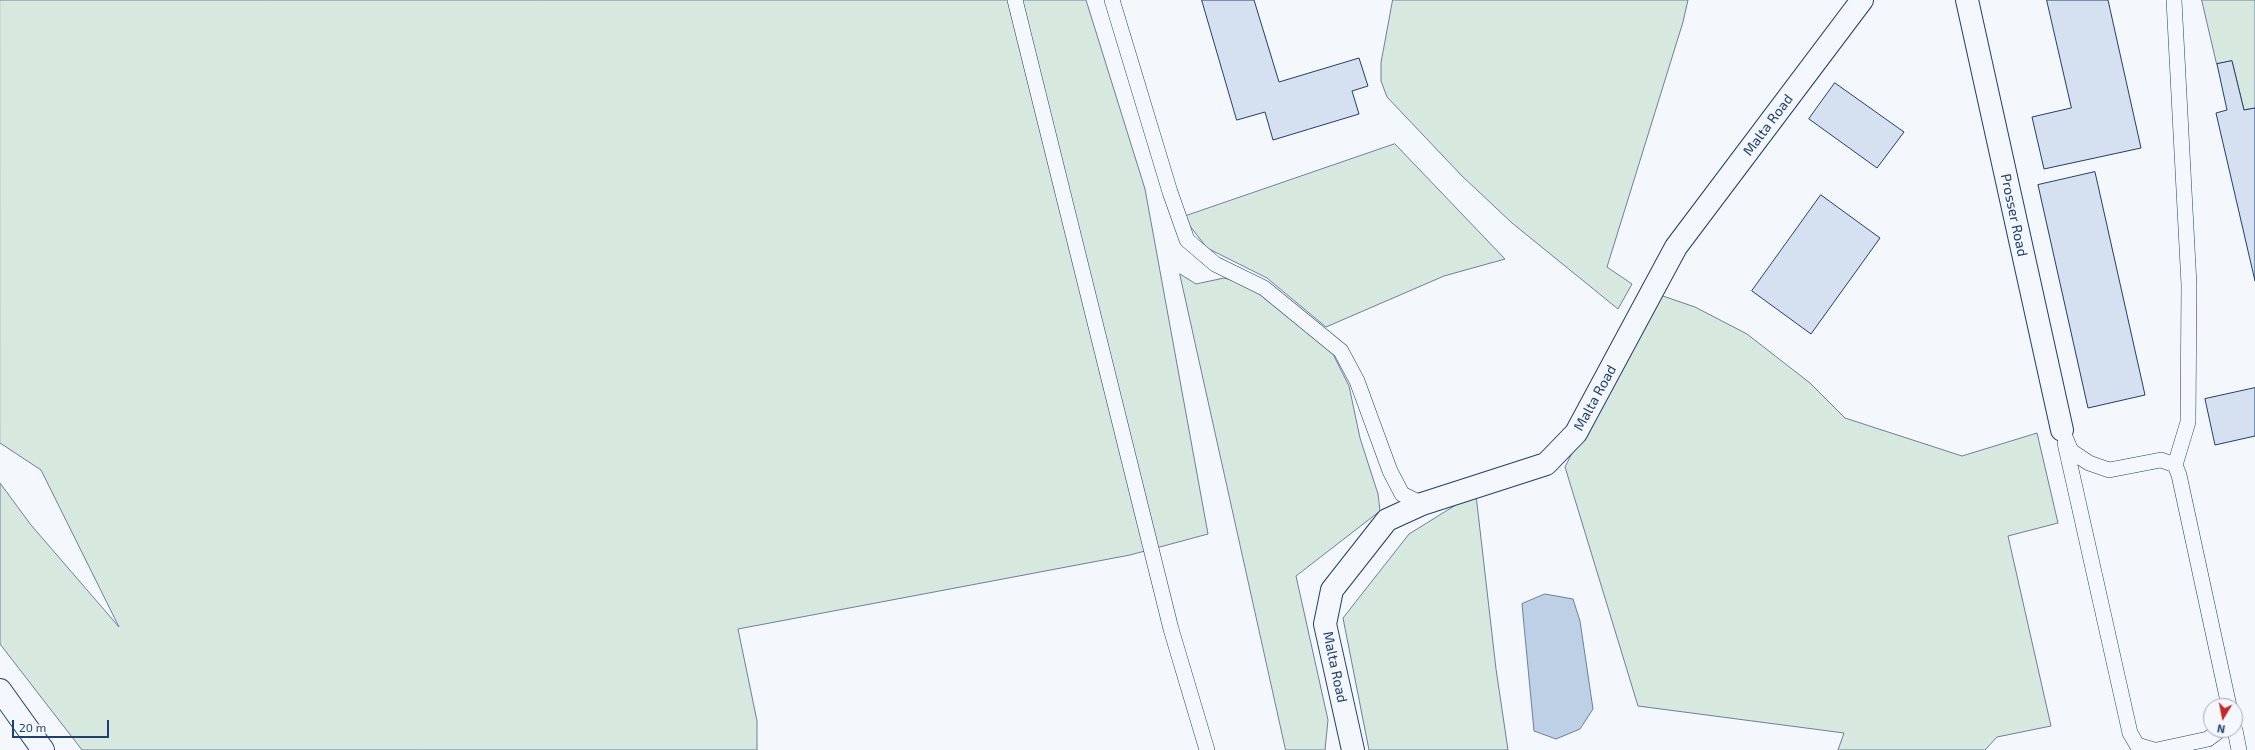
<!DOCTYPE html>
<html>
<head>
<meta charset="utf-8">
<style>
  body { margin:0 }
  #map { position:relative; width:2255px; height:750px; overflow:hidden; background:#f4f7fb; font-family:"Exo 2",sans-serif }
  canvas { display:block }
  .north { position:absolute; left:2203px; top:698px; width:40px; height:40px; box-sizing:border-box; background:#f4f7fb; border:1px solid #9eadc5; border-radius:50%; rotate:190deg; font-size:11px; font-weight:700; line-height:16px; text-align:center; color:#1d3f73 }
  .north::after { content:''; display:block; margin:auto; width:14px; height:18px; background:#c62828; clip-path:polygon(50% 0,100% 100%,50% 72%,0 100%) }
  .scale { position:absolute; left:12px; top:720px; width:97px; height:18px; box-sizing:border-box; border:2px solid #1d3f73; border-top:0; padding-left:5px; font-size:12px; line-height:14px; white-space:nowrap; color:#1d3f73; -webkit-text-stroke:3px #f4f7fb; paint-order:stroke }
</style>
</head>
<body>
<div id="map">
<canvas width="2255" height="750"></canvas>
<div class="north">N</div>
<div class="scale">20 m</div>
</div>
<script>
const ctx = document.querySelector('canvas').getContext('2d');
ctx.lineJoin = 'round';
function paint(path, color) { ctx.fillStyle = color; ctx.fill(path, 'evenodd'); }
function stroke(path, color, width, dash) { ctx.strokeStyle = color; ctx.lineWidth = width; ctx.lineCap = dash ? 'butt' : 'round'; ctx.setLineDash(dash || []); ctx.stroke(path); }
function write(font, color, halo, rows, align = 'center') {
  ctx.font = font + ' "Exo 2",sans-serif'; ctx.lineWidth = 3; ctx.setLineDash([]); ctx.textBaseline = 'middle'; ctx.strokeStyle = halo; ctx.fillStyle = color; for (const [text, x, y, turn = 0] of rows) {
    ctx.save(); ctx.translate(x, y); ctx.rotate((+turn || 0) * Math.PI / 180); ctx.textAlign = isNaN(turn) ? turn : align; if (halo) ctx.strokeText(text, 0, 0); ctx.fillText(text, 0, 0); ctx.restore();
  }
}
const green = new Path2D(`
  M0 0H1086L1145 189 1208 534 1130 555 738 629 757 721V750H82L0 644V483L31 525 119 627 41 470 0 443Z
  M1393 0H1688L1683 22 1607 267 1632 284 1618 309 1512 223 1462 176 1387 97 1381 81V63Z
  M2202 0H2255V108L2244 110 2232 61 2217 64Z
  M1395 144 1505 259 1444 276 1326 327 1267 278 1207 248 1183 217Z
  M1180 274 1196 284 1224 278 1247 284 1332 352 1349 386 1360 438 1378 494 1380 511 1296 576 1328 720 1325 750H1286Z
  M1657 294 1695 307 1747 334 1810 383 1845 418 1962 456 2037 433 2058 523 2008 536 2051 726 1997 737 1985 750H1838L1844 733 1638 706 1565 467 1619 359Z
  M1476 495 1496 669 1508 750H1369L1343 618 1409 534 1467 498Z`);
paint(green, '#d7e8df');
stroke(green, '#687fa3', 1);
const water = new Path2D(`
  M1545 594 1573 599 1580 621 1593 709 1580 729 1556 739 1534 731 1522 604Z`);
paint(water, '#bed0e5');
stroke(water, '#687fa3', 1);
const building = new Path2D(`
  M1202 0H1254L1279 82 1359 58 1368 86 1352 91 1359 114 1273 140 1265 112 1237 120Z
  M2047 0H2108L2141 148 2044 169 2032 117 2071 108Z
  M2232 61 2244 110 2255 108V281L2216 113 2227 110 2217 64Z
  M1835 83 1904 132 1877 168 1809 119Z
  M2095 172 2145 395 2088 408 2038 185Z
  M1821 195 1880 238 1811 334 1752 291Z
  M2255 388V436L2215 445 2205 399Z`);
paint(building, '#d5e0f0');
stroke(building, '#1d3f73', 1);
const lane = new Path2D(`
  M1015 0 1171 629 1207 750
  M1112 0 1170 192 1187 240 1215 264 1264 288 1341 351 1357 381 1390 471 1402 494 1422 504
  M2174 0 2189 285 2188 422 2175 465
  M2062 430 2071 451 2089 463 2109 470 2161 460 2175 465 2179 475 2229 706
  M2065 443 2130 733 2137 745 2154 750
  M2235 730 2239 750
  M2157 750 2208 739 2220 730`);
const street = new Path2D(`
  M1967 0 2062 430
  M1353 750 1325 624 1332 590 1387 520 1422 504 1546 464 1576 433 1676 247 1862 0`);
const highway = new Path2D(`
  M0 690 43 750`);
stroke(lane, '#1d3f73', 16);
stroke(street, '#1d3f73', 24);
stroke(highway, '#1d3f73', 24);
stroke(lane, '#f4f7fb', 15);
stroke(street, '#f4f7fb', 22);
stroke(highway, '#f4f7fb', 22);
write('14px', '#1d3f73', '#f4f7fb', [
  ["Malta Road",1768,125,-53],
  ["Prosser Road",2014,215,78],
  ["Malta Road",1595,398,-61],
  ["Malta Road",1335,667,78]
]);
</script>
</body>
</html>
